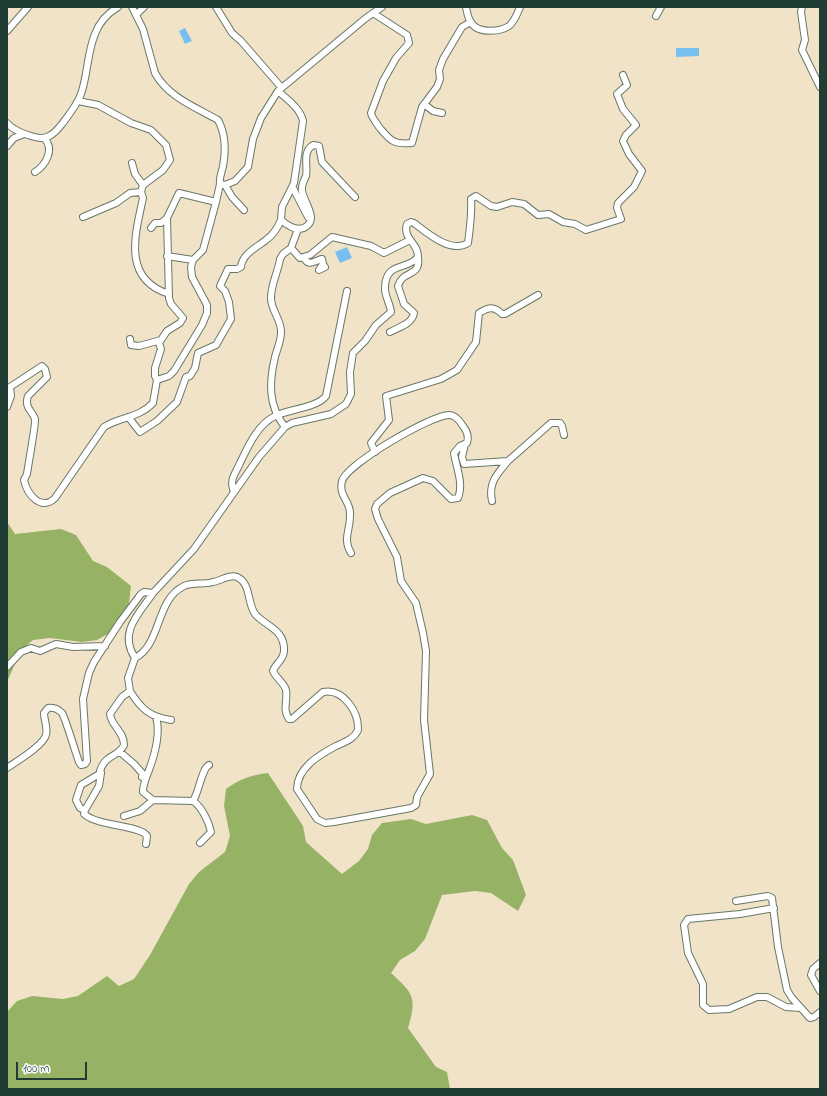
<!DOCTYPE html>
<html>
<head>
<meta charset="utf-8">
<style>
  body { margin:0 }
  #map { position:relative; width:827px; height:1096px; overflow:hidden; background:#f1e3c8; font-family:"Indie Flower",sans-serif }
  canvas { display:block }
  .frame { position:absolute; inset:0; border:8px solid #1f3d34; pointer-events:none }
  .scale { position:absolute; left:16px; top:1062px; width:71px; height:18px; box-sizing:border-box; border:2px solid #1f3d34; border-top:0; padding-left:5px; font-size:12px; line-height:14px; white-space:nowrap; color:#1f3d34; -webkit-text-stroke:3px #fff; paint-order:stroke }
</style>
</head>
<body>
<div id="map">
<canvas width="827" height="1096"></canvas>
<div class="frame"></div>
<div class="scale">100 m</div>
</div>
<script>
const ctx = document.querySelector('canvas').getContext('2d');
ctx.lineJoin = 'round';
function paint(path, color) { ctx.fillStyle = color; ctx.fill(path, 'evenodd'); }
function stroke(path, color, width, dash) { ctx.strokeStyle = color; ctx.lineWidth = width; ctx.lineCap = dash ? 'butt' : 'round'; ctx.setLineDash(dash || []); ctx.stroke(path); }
paint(new Path2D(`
  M7 522 15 534 61 529 76 535 93 561 107 567 131 586 129 603 113 631 97 640 82 642 50 638 33 640 21 650 7 682Z
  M268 773 303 826 306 842 342 874 359 861 368 849 372 835 382 823 411 819 426 824 472 815 487 820 502 848 513 860 526 895 518 911 491 893 475 891 442 895 425 939 415 951 400 960 391 973C414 994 417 998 408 1028L436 1067 447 1072 450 1089H7V1012L17 1001 32 996 63 999 78 996 107 976 119 986 134 979 150 955 189 884 199 872 225 852 230 836 224 806 226 789C240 779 251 775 268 773Z`), '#95b265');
paint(new Path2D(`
  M185 28 192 41 185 44 179 31Z
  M676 48H699V56L676 57Z
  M347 247 352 258 340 263 335 252Z`), '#77bfef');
const minor = new Path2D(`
  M132 7 143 29 155 73C168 97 195 107 218 120 225 133 226 150 223 166 222 172 219 177 220 184L225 185 235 181 248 167 253 139 261 118 278 91 366 18 382 7
  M216 7 232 33 241 41 281 87
  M466 7C467 13 468 20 473 25 480 33 500 32 509 26 515 21 517 14 520 7
  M802 7 801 12 805 40 802 50 820 87
  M373 13 407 35 409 43 396 58 383 81 371 113C372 118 376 122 379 127 390 140 393 145 412 143L422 107 437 87 440 79 439 70 443 59 462 27 471 22
  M137 14 144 7
  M656 16 661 7
  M7 31 28 7
  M278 91C288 100 300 108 303 121L294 183 282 207 281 220C288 226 299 234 308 225 310 223 311 220 311 217 310 208 304 200 302 191 301 185 304 181 306 176 308 165 302 152 313 145L319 146 322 162 355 197
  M78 101 98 105 131 123 151 130 166 145 170 160 163 170 143 185
  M424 104 433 111 442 113
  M7 123C13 130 22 133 31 136 45 141 53 136 62 124 69 115 77 105 81 94 88 74 87 53 95 34 99 23 108 13 118 7
  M7 146 14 138 24 134
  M132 163 135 174 143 185 141 192 143 198C135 235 122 279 169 294
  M35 172C46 165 55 149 44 138
  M225 185 232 197 244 210
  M293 188 308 217
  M83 217 116 203 130 193 141 192
  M151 228 155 223H161L167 218 179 193 216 202 220 184
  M298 229 291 248 300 258 310 255 332 237 371 246 384 253 410 240
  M167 256 193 260
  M304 258C309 267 314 261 322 259L323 264 319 270 325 267
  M390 332C399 327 412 324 414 313L404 304 398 286C403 269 421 278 418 257
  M130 339 131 345 139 346 161 340 167 331 180 323 183 318 171 304 169 298 167 218
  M157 380 169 376 174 371 202 325 207 313V305L192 277 191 267 193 260 203 250 216 202
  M7 389 42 366 45 369 47 377 28 396C24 408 32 410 35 419 36 423 28 466 27 474L24 480C27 494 41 512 55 498L104 427C119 417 139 418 153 403L157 380 155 376V368L161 349 159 343 161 340
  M7 407 11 396 10 387
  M129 418 140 432 157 421 177 402 186 377 190 376 195 368 198 353 216 345 231 319 229 302 225 291 220 286 228 269H237L241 267C242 254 257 247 266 240 273 235 278 227 281 220
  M285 427C268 406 269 382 275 357 277 349 281 341 281 333 282 320 271 311 271 298 271 284 278 272 280 259L283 254 291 248
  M465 444 462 457 464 464 508 461C497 474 488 483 492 501
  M375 452 371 443 389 420 386 396 441 379 457 370 476 342 479 313C489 307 494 306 502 314H505L538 295
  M508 461 551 423H560L562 426 564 435
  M234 492C229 479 235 475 240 463 248 447 257 425 275 416 289 409 317 408 326 396L347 291
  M153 593C139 614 118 632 135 658 162 644 155 600 184 586 193 582 203 585 213 582 220 581 230 574 237 577 251 583 247 603 255 614 265 626 285 629 284 651 284 660 275 664 273 671 276 678 285 684 286 690 288 701 282 709 289 719H292L323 692C343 688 359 712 358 730 354 739 345 742 336 746 319 755 297 768 297 789L317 819 325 823 334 822 411 808 416 805 417 797 430 774 424 720 426 651 423 633 416 603 401 581 397 557 378 519 375 509 377 504 390 493 423 478 433 481 451 499 458 498C464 483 456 467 454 453L460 446 467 443C469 437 467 431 463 426 460 421 456 415 449 415 431 415 347 464 342 481 338 495 350 501 350 513 351 530 342 538 351 553
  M135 658 128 678 130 691 122 697 110 714C111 726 124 731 124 745 118 758 106 753 100 771L101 773 81 785 76 800 80 808 85 810 84 814C99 827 141 825 147 836L146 844
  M7 667 21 652 31 648 40 651 56 644 73 647 105 646
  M130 691C141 709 150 717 171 720
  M156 717C161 734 155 754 149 770 146 778 143 784 143 792L153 800 193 801C202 807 209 822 211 832L200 843
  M120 752 134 764 143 774 142 777
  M7 768C17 761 43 746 46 735 48 728 44 720 44 713L48 708C53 707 58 709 62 713 65 717 76 754 79 762L81 765 85 764 87 761 83 699 89 673 94 662 120 622 141 594 144 592 153 593 194 549 259 457 285 427 292 423 331 414 346 404 351 394 350 372 353 353 365 341 376 325 391 312C390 303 384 295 385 287 386 261 407 271 418 257 419 244 402 238 407 224L411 222 414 223C427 233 451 254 468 243 470 228 472 214 471 199L476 196 491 206 497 207 512 202 524 204 538 215 549 214 563 222 575 224 586 230 621 219 617 208 618 203 634 187 642 171 629 154 623 141 626 135 636 125 623 109 617 94 627 85 623 75
  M193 801C199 792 202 768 209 765
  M85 810 99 786 101 773
  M124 816 140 811 153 800
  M736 901 768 896 772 898 778 947 787 990 792 998 810 1018 814 1017 820 1012
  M774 908 740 914 688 919 684 925 688 953 703 984V1005L709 1010 729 1009 757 997H767L786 1007 801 1008
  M820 963 813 969 811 975 820 991`);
stroke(minor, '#687768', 8);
stroke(minor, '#fff', 6);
</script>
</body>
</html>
